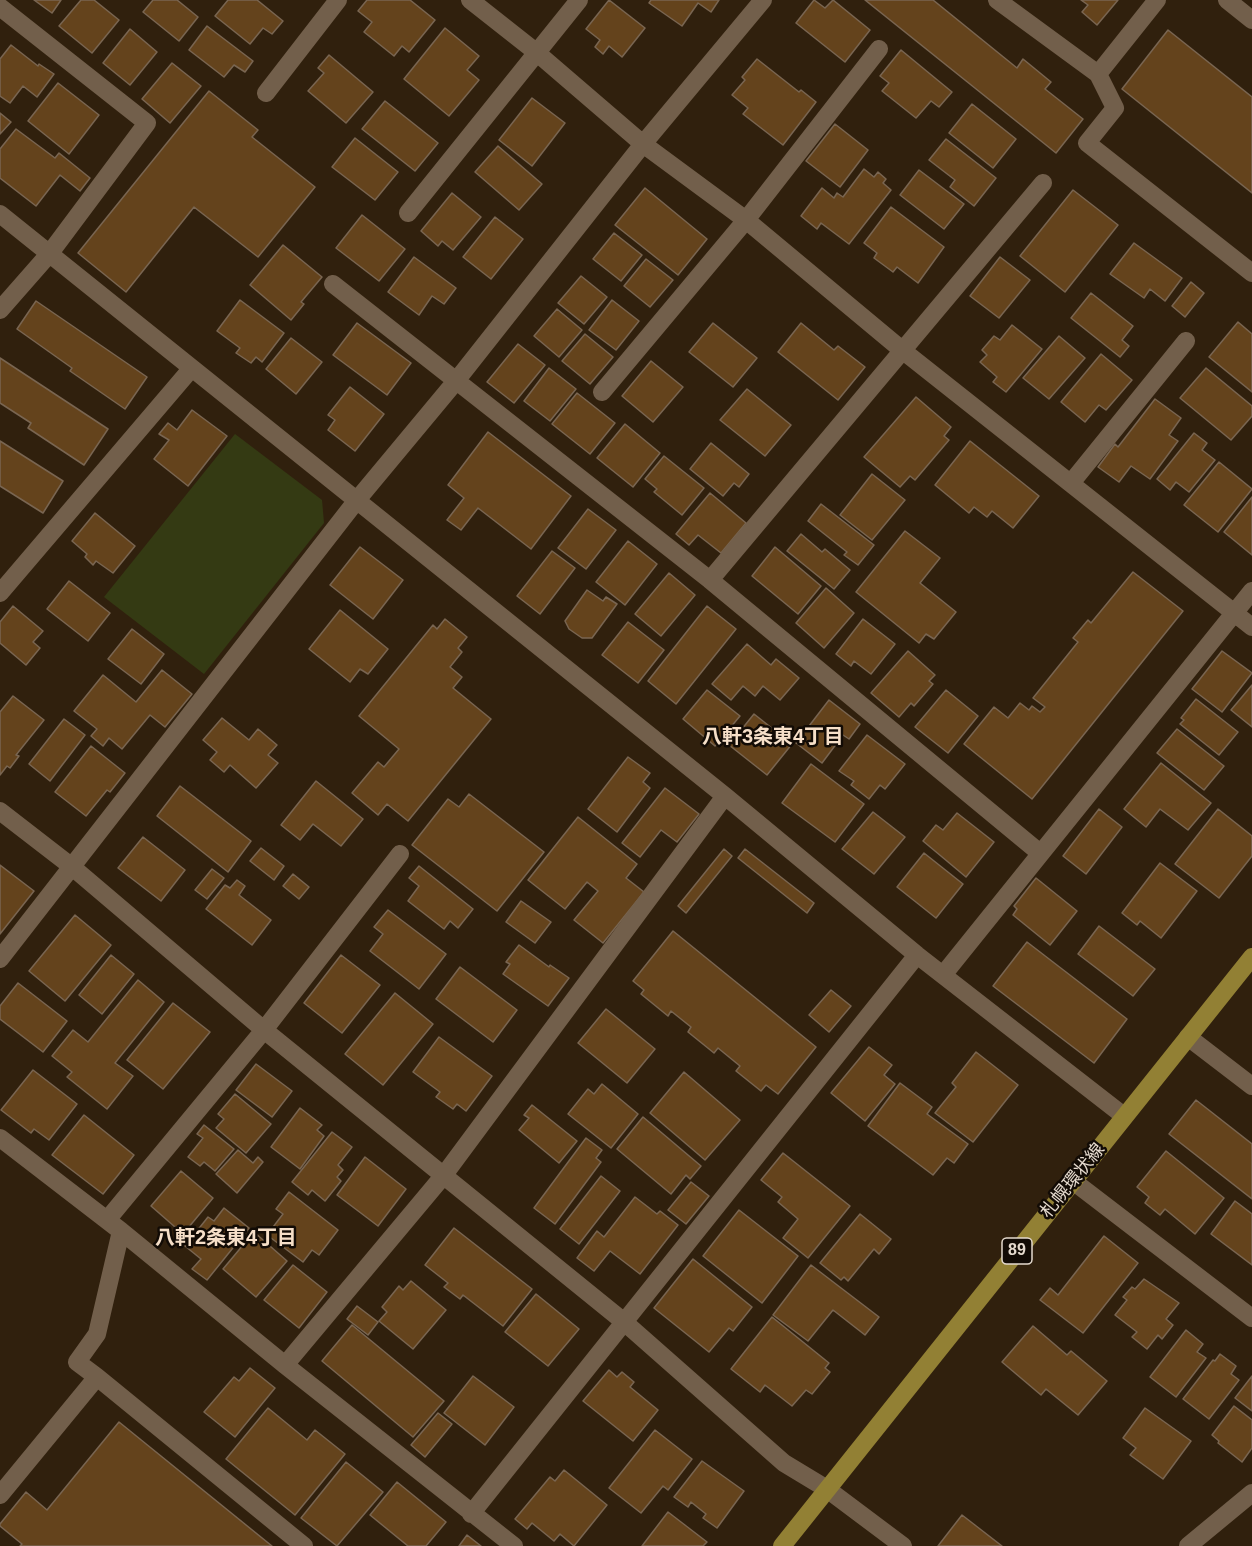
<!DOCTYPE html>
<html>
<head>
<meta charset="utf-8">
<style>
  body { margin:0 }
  canvas { display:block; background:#30200d }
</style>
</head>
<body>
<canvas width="1252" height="1546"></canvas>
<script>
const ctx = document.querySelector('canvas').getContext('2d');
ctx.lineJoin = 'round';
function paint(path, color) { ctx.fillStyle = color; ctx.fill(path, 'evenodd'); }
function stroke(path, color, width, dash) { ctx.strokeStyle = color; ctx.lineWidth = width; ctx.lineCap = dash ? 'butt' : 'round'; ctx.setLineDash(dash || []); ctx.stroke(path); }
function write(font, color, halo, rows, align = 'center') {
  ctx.font = font + ' Helvetica,"Noto Sans JP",sans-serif'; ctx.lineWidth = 5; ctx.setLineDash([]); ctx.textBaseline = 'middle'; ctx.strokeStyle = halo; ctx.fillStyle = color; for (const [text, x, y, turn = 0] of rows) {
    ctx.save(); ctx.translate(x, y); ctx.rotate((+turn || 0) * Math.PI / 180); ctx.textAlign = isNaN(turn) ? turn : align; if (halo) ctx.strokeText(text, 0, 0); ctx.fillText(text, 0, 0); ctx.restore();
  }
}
paint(new Path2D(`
  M235 434 322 500 324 523 204 674 104 597Z`), '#343a13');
const building = new Path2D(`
  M34 0H61L52 13Z
  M81 0H94L119 20 92 53 59 26Z
  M153 0H177L198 17 179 41 143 12Z
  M228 0H257L283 21 272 34 263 28 250 44 215 16Z
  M367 0H410L435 20 409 52 402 46 394 56 364 32 372 22 358 11Z
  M609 0 645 28 622 57 609 46 603 54 595 47 600 40 586 29Z
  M651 0H719L711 12 698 3 682 26 649 3Z
  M814 0 825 8 833 0 870 30 845 62 796 23Z
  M865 0H933L1017 68 1023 59 1051 82 1045 89 1083 119 1056 153Z
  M1081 0H1118L1097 25 1082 12 1088 5Z
  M207 26 253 61 245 72 234 65 224 77 189 50Z
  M445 28 479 56 467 70 479 80 449 116 404 79Z
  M130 29 157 52 130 85 103 63Z
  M1168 30 1252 97V193L1122 89Z
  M11 45 38 66 39 64 54 74 37 97 23 86 10 103 0 96V59Z
  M901 50 952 92 939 107 931 101 916 118 882 91 889 83 880 76Z
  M329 55 373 92 346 123 308 91 324 73 318 68Z
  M757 59 799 92 801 90 816 102 783 145 743 114 748 108 732 95 745 80 742 77Z
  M172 63 201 86 170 123 142 99Z
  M58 83 99 115 69 154 28 121Z
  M209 91 258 130 252 137 315 187 258 257 194 207 126 292 78 253Z
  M532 98 565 123 532 166 499 140Z
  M385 101 438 143 415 171 362 129Z
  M972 104 1016 139 993 168 949 133Z
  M0 113 11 122 0 134Z
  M835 124 868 150 840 187 806 161Z
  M16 129 55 158 59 153 90 178 80 191 60 175 36 206 0 178V149Z
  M355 138 398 172 375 200 332 167Z
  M946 139 996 178 974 206 950 187 955 180 929 160Z
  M498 146 542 184 519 210 475 172Z
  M864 169 874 177 878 172 886 179 883 183 891 190 849 244 821 223 817 229 801 216 822 188 834 198 837 193 843 197Z
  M919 170 964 204 944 229 900 195Z
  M645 188 707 239 678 275 615 225Z
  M1073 190 1118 225 1065 292 1020 256Z
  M452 193 481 217 453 250 442 241 438 246 421 231Z
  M891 207 944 247 918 283 897 267 893 272 874 258 877 253 864 243Z
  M362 215 405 249 379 281 336 248Z
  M495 217 523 239 491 279 463 257Z
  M614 233 642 255 621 281 593 259Z
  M1134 243 1182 278 1165 301 1150 289 1144 298 1110 274Z
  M283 245 322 277 301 302 304 304 291 320 250 285Z
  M414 257 456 288 444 304 432 296 419 315 388 292Z
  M1000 257 1030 280 999 318 970 296Z
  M646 259 673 280 650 307 624 286Z
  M581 276 607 297 584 324 558 303Z
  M1191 282 1204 293 1185 317 1172 306Z
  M1091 293 1133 326 1122 340 1129 346 1120 357 1071 318Z
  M240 300 284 333 262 362 256 357 251 363 236 353 240 348 217 331Z
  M612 300 639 321 616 350 589 330Z
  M36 301 147 377 125 409 70 371 72 368 17 329Z
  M557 309 582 330 559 357 534 336Z
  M1238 322 1252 334V392L1209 357Z
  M357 323 411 363 387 395 333 355Z
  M713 323 757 358 733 387 689 352Z
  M801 323 834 350 838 346 865 367 838 400 778 352Z
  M1012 325 1042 349 1006 392 993 382 997 377 980 362 987 355 982 350 994 336 1000 340Z
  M585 334 613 357 590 384 562 361Z
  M1059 336 1085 358 1049 399 1023 378Z
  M291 338 322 362 296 394 266 369Z
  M518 344 545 365 514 403 487 382Z
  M1101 354 1132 380 1106 410 1099 405 1085 422 1061 402Z
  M0 358 108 429 84 465 28 428 31 423 0 403Z
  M651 361 683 387 653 422 622 396Z
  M549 368 576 389 550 421 524 401Z
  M1206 368 1252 406V416L1231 440 1180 398Z
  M350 387 384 414 355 451 328 430 335 420 328 415Z
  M747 389 791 425 765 456 720 420Z
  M577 393 615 423 590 454 552 424Z
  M916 397 951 427 944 436 949 440 915 480 910 476 900 487 864 457Z
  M1155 399 1181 418 1169 435 1178 441 1150 479 1131 466 1119 482 1098 467 1115 444 1118 447Z
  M192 410 227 436 188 486 154 459 169 440 159 434 168 423 177 430Z
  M625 424 660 453 633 487 597 458Z
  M488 432 571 496 531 549 478 508 461 530 447 520 464 498 448 485Z
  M1194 433 1207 443 1202 450 1215 460 1189 492 1176 482 1170 490 1157 479Z
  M0 441 63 481 43 513 0 486Z
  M970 441 1039 496 1013 528 992 511 987 517 974 507 969 513 935 485Z
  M711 443 749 474 739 487 734 483 723 496 690 469Z
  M664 456 704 488 682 515 654 492 657 489 645 479Z
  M1219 462 1252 489 1218 532 1184 505Z
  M872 474 905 500 872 540 840 515Z
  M710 493 746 523 721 553 698 535 689 545 676 534Z
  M1252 497V555L1224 532Z
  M821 504 874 545 858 565 844 555 847 552 808 521Z
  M588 509 616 530 586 569 558 548Z
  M95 513 135 546 113 573 96 561 93 565 85 557 87 554 72 541Z
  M905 531 940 558 920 583 956 612 934 639 926 634 919 643 856 592Z
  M801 534 822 552 825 549 850 570 834 589 787 551Z
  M628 541 657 564 625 605 596 582Z
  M360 547 403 580 373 619 330 585Z
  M775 547 821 586 798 614 752 576Z
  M552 551 575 568 540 614 517 596Z
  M1133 572 1183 611 1032 799 964 744 994 707 1008 718 1020 703 1029 710 1032 706 1040 712 1045 707 1033 698 1078 642 1073 638 1088 620 1091 623Z
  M669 573 695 595 661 636 635 614Z
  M69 581 110 613 88 641 47 609Z
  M826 588 854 613 824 648 796 623Z
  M587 590 603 601 606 597 617 604 592 638H582L569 629 565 621Z
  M13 606 43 631 33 642 40 648 26 665 0 643V622Z
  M707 606 736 629 676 704 648 681Z
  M340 610 388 649 368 674 360 669 350 682 309 649Z
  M445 619 467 637 458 648 462 652 450 667 462 677 453 688 491 719 408 821 387 804 378 815 352 793 378 762 384 767 399 749 359 716 433 625 437 629Z
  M863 619 895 644 871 674 854 661 851 666 836 654Z
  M628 622 664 650 638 683 602 655Z
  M132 629 164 654 141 684 108 659Z
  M747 644 771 665 776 659 799 678 780 700 763 686 755 696 743 686 731 700 712 684Z
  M908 651 935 675 929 681 933 684 914 706 911 703 899 717 871 693Z
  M1222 651 1252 673 1222 712 1192 689Z
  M162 670 192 694 165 727 150 715 122 749 109 738 103 746 91 736 97 729 74 711 103 675 136 702Z
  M1252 685V727L1231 710Z
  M707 690 740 716 715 746 683 719Z
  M946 690 978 716 948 753 915 727Z
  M13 696 44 720 16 755 19 756 10 768 7 766 0 775V712Z
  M1196 699 1238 732 1219 755 1180 724 1184 720 1181 718Z
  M829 700 860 724 849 739 843 735 822 763 796 743Z
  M754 714 792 744 767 775 729 745Z
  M222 718 249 740 258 729 277 745 268 755 278 763 256 788 230 765 224 772 210 760 217 752 203 740Z
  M64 719 85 735 50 781 29 764Z
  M1177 729 1224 766 1204 790 1157 753Z
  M867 735 905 764 885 789 880 785 869 799 851 785 854 781 839 771Z
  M91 746 125 773 110 792 107 790 86 816 55 792Z
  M628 757 650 773 643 782 650 788 617 832 588 809Z
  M1161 763 1211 803 1188 830 1160 809 1146 827 1124 809Z
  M811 764 864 804 835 842 782 803Z
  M316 781 363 819 341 846 313 824 300 840 281 825Z
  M180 786 251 841 228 872 157 816Z
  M665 788 699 814 677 842 661 830 640 857 622 843Z
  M469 794 544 852 497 911 412 845 448 799 459 807Z
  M1099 809 1122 827 1086 874 1063 856Z
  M1218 809 1252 836V856L1219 898 1175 864Z
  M873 812 905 837 874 874 842 849Z
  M957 813 994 842 966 877 923 841 936 825 943 830Z
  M578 817 637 864 626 878 644 892 603 943 574 920 598 891 587 882 565 909 528 880Z
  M143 837 185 870 161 901 118 868Z
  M261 848 284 866 274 880 250 861Z
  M724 849 732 856 686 913 678 906Z
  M745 849 814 903 807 913 738 858Z
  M924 853 963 884 936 918 897 887Z
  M1160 863 1197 891 1161 938 1140 921 1137 925 1122 913Z
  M0 865 34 891 0 934Z
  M419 866 473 909 458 928 450 921 444 929 408 901 419 886 409 878Z
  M212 869 224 878 207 899 195 890Z
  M293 874 309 887 299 899 283 886Z
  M1036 878 1077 911 1050 945 1013 915 1017 909 1014 906Z
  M237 880 245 886 239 895 271 920 252 945 206 909 225 885 230 888Z
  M521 901 551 922 535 943 506 922Z
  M388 910 446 954 419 989 370 951 383 934 374 927Z
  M75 915 111 945 65 1001 29 971Z
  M1099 926 1155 969 1133 996 1078 954Z
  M673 931 816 1047 778 1094 766 1085 761 1091 736 1071 740 1066 718 1048 714 1053 688 1032 691 1027 671 1011 668 1016 641 994 644 990 633 981Z
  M1027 942 1127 1019 1094 1063 993 986Z
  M519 945 549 967 550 965 569 978 548 1006 503 974 510 964 506 962Z
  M111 955 134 974 102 1014 79 995Z
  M341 955 380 985 342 1033 304 1003Z
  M460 967 517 1010 493 1042 436 999Z
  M138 980 164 1002 115 1063 133 1076 107 1109 67 1077 72 1072 52 1056 73 1030 88 1042Z
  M18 983 67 1021 43 1052 0 1019V1006Z
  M831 990 851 1006 829 1032 809 1015Z
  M395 993 433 1024 383 1085 345 1054Z
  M173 1003 210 1032 163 1089 127 1060Z
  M606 1009 655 1049 627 1083 578 1043Z
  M439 1037 492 1076 466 1111 457 1104 453 1109 436 1097 440 1092 413 1072Z
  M869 1047 892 1065 884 1075 895 1084 865 1121 831 1093Z
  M976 1052 1018 1085 973 1142 935 1113 956 1087 952 1083Z
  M256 1064 292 1091 272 1117 236 1090Z
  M33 1070 77 1104 49 1140 34 1129 31 1133 1 1110Z
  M684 1072 740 1120 705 1160 650 1113Z
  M900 1083 932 1107 927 1114 968 1144 954 1163 947 1158 933 1175 868 1126Z
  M602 1084 638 1114 611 1148 568 1114 588 1089 594 1094Z
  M235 1094 271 1124 246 1153 216 1128 224 1119 218 1114Z
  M1196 1100 1252 1144V1199L1169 1134Z
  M532 1105 577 1141 559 1163 519 1130 529 1118 524 1115Z
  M300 1108 322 1125 317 1130 324 1136 300 1169 271 1147Z
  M84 1115 134 1155 103 1194 52 1155Z
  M643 1117 701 1166 690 1179 686 1175 671 1194 617 1149Z
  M204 1125 234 1149 215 1171 204 1162 200 1166 188 1157 203 1138 197 1134Z
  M332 1132 352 1147 338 1165 343 1170 337 1177 341 1181 325 1201 312 1190 308 1195 292 1182Z
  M586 1138 602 1150 596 1158 601 1162 555 1224 534 1208Z
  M238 1150 253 1163 258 1157 263 1162 237 1193 216 1174Z
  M1166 1151 1224 1198 1195 1234 1165 1209 1160 1215 1145 1203 1149 1197 1137 1187Z
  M783 1153 850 1206 808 1258 783 1238 798 1219 778 1202 782 1197 761 1180Z
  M365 1157 406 1189 378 1226 337 1195Z
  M181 1171 213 1198 183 1234 151 1206Z
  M601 1176 620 1191 579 1244 560 1229Z
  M691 1182 709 1196 686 1224 668 1210Z
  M289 1192 338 1230 319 1255 312 1250 303 1262 267 1235 283 1214 276 1209Z
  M635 1197 657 1214 660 1211 678 1225 640 1274 610 1251 594 1271 577 1258 597 1231 604 1237Z
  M1235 1201 1252 1214V1265L1211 1234Z
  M224 1208 249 1228 207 1280 192 1269 201 1259 185 1246 208 1217 214 1221Z
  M739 1210 798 1256 762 1303 703 1256Z
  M860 1214 891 1239 879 1254 874 1249 848 1281 844 1277 841 1280 820 1263Z
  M454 1228 532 1289 503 1326 463 1295 460 1299 444 1287 448 1283 425 1265Z
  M254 1232 287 1261 256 1297 223 1269Z
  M1104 1236 1138 1263 1083 1333 1040 1300 1050 1288 1058 1295Z
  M693 1259 752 1307 733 1331 729 1328 709 1352 654 1308Z
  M293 1265 327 1292 299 1328 264 1300Z
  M811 1265 879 1317 865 1335 833 1310 808 1341 773 1315Z
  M1144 1279 1179 1303 1166 1319 1173 1325 1162 1339 1158 1335 1147 1349 1132 1337 1137 1332 1115 1315 1127 1300 1123 1297 1132 1287 1135 1289Z
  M411 1281 446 1310 413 1349 379 1321 387 1312 382 1307 399 1286 403 1290Z
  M536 1294 579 1329 548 1366 505 1332Z
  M357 1306 378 1322 368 1335 347 1319Z
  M772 1317 829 1363 825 1368 830 1372 812 1394 806 1390 792 1406 765 1385 760 1392 731 1369Z
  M352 1325 444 1401 413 1437 322 1361Z
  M1033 1326 1067 1355 1071 1351 1107 1381 1078 1415 1046 1389 1041 1395 1002 1362Z
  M1186 1330 1203 1344 1197 1352 1206 1358 1176 1397 1150 1377Z
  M1220 1354 1236 1366 1231 1374 1239 1380 1209 1419 1183 1399 1213 1360 1215 1361Z
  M250 1368 275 1388 235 1437 204 1412 234 1377 239 1381Z
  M609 1370 617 1377 622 1372 634 1382 630 1387 658 1410 633 1441 583 1401Z
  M473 1376 514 1407 485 1445 444 1413Z
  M1252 1376V1411L1235 1398Z
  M1234 1406 1252 1420V1448L1242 1462 1218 1443 1219 1441 1212 1435Z
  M268 1408 307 1440 315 1430 345 1454 295 1515 226 1459Z
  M1145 1408 1191 1441 1163 1479 1130 1455 1136 1448 1123 1438Z
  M438 1413 452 1424 425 1457 411 1445Z
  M119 1422 272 1546H20L22 1544 0 1526V1524L26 1492 47 1510Z
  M655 1430 692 1459 668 1490 663 1486 641 1513 609 1488Z
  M702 1461 744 1491 717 1528 703 1518 706 1514 691 1502 688 1507 674 1497Z
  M346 1462 383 1492 337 1546 301 1518Z
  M564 1470 607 1505 574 1546 560 1534 554 1541 532 1523 527 1529 515 1519 550 1477 555 1481Z
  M397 1482 446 1522 426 1546H408L370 1515Z
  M668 1512 707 1542 703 1546H642Z
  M962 1515 1002 1546H938Z
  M467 1535 481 1546H459Z`);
paint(building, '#64431c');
stroke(building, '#796551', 1.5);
stroke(new Path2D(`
  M470 0 536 52 643 144 746 220 902 350 1252 627
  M997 0 1098 74 1157 0
  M1227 0 1252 20
  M0 7 147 123 50 253 0 310
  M1098 74 1115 108 1087 143 1252 273
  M266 93 338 0
  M408 213 579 0
  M0 214 725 796 917 955 1124 1116
  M333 284 710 580 1040 853
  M602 392 746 220 879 49
  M1071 483 1186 341
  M710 580 1043 183
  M0 593 191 369
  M0 811 71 866 264 1030 623 1321 784 1463 827 1489 903 1546
  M0 959 357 500 456 381 643 144 763 0
  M943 975 1252 591
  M1188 1037 1252 1086
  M0 1138 121 1231 285 1365 514 1546
  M1073 1181 1252 1318
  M107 1220 264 1030 400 854
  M285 1365 444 1175 725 796
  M97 1377 77 1362 97 1334 121 1231
  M0 1495 97 1377 304 1546
  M471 1514 917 955
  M1188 1546 1252 1493`), '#725f4b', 18);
stroke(new Path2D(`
  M782 1546 1252 957`), '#928034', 18);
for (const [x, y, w] of [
  [1017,1251,30]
]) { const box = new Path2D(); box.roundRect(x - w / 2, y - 13, w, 26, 4.5); ctx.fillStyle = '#120b05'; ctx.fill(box); stroke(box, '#e5dace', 1.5); }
write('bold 16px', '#e5dace', null, [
  ["89",1017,1251]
]);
write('18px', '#e5dace', '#120b05', [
  ["札幌環状線",1073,1181,-51]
]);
write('bold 20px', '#f6dfc8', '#120b05', [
  ["八軒3条東4丁目",773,737],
  ["八軒2条東4丁目",226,1238]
]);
</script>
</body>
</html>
